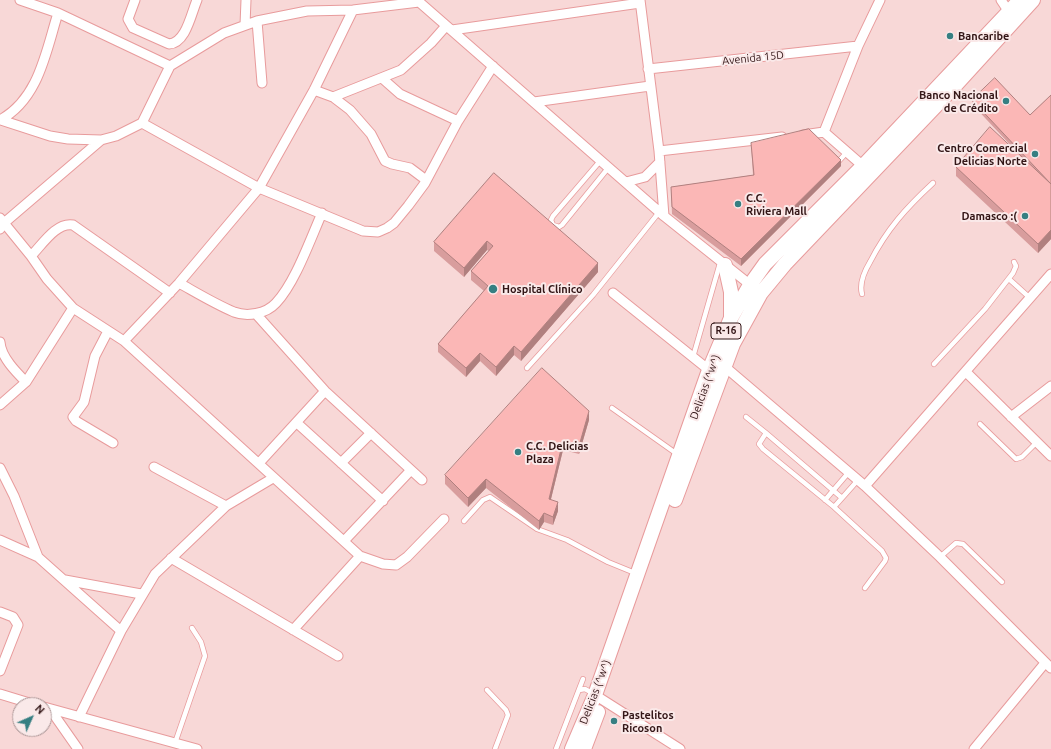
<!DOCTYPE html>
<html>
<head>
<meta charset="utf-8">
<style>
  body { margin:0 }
  #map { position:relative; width:1051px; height:749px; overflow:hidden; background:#f8d8d7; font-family:Ubuntu,sans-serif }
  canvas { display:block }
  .north { position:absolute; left:12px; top:697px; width:40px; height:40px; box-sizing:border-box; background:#fae9e9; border:1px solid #aa9595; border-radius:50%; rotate:45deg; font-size:11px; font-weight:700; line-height:16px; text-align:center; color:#331617 }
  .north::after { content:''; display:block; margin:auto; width:14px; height:18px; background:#367f82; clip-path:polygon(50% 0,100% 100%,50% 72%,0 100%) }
</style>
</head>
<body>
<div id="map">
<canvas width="1051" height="749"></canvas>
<div class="north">N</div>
</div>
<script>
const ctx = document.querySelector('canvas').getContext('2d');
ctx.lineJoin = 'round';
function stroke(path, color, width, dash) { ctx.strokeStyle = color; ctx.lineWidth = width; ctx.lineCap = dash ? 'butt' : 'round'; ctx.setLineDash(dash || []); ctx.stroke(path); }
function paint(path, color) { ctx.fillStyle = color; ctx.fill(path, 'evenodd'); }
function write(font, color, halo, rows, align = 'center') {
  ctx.font = font + ' Ubuntu,sans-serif'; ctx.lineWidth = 4; ctx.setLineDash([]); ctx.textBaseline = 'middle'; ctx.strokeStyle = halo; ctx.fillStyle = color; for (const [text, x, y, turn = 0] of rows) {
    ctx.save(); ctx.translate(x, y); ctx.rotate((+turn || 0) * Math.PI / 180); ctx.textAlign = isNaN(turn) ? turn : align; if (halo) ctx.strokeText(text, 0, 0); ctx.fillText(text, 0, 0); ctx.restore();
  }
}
const lane = new Path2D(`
  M952 91 960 97 965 96
  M601 160 553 216 551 220 553 225 559 227 562 225 609 167
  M837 163 848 151
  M1009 279 1030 298
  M862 294C859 283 864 272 870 262 887 229 906 208 933 183
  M693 357 720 263
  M934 364 985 309 1013 273 1016 266 1014 262
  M527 368 593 295 660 211
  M612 408 677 454
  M746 417 766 433
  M980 424 1016 459 1022 457 1037 442
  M842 498 766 433 759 444 763 449 834 507 882 551 886 558 885 561 865 588
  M825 500 849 472
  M834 507 858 480
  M464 521 483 500 490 497 537 529 567 540 608 562 635 573
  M940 557 956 543 963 544 1002 582
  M487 690 506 710 508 715 495 749
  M579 690 585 689 594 694
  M175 743 205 656 201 642 192 628
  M556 749 583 679`);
const street = new Path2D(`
  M20 0 58 13 170 66 224 33 257 21 307 11 353 10 419 2
  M135 0 128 19 133 28 169 44C186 43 191 14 197 0
  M417 0 664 216 753 287
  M640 0 659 151 664 216
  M1001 0 1009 12
  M257 21 262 83
  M245 25 246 0
  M452 30 640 3
  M648 69 858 46
  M383 79 400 94 458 121
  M314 90 333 97 350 110 371 134 385 161 392 164 410 168 426 180
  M333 97 401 70 431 43 446 26
  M534 102 650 86
  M0 120C39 99 46 51 58 13
  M1 120 50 136 68 139 101 140 116 136 142 123 170 66
  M142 123 259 188 363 231 378 232 387 228 394 223 408 206 425 183 458 121 493 66
  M824 132 858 46 880 0
  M803 135 824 132 863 166
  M659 151 782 137
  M626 182 645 177 660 162
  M0 218 31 256 47 279 73 308 124 341 360 556 383 564 396 565 407 557 444 519
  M0 229 4 223 101 140
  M31 256C42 245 56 222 73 225L170 293
  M179 283C197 293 215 304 234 312 247 317 266 314 276 303 295 283 310 240 322 213
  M613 293 709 370
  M256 314 325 391 422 480
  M108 331 95 356 84 402 73 417 76 421 113 443
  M124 341 179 283 259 188 314 90 353 10
  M0 342C1 357 16 372 26 382
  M724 366 865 486 940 557 1051 668
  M966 372 1051 456
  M0 405 26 382 73 308
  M1011 417 1051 386
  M297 423 383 501
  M260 462 325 391
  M341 463 371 433
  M154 467 226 506
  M0 468 14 496 38 557 121 631
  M865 486 1051 274
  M0 540 38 557
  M344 541 411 470
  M171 558 338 656
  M65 580 141 594
  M0 612 13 617 18 625 0 671
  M293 630 360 556
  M0 694 36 705
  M595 695 680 749
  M44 707 197 749
  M50 709 78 749
  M79 717 121 631 155 574 226 506 273 478
  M974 749 1045 663`);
const primary = new Path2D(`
  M725 265 731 292V316
  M675 500 733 344 761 293 785 264 951 90 1033 0
  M572 749 595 695 709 370 731 318 750 285 765 264 863 166 1020 0
  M584 749 598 712`);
stroke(lane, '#e89b9c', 6);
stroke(street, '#e89b9c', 11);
stroke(primary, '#e89b9c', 16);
stroke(lane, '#fff', 4.5);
stroke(street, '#fff', 9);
stroke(primary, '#fff', 14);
paint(new Path2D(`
  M1051 95V239L1038 253 956 176V167L1014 149 972 104V100L1030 115Z
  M751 143 841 166 741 266 672 214 671 187 753 175Z
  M494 173 598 272 521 361 514 355 496 376 480 361 466 377 438 352V344L484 291 471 280V271L489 251 487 250 464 277 434 251V242Z
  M589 420 579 454 563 450 551 499 558 511 553 525 544 522 539 530 486 488 468 507 445 484V475Z`), '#d89d9d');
paint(new Path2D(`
  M841 160V166L741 266V259Z
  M1051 230V239L1038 253V244Z
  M487 241V250L464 277V268Z
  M598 263V272L521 361V352Z
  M514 346V355L496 376V367Z
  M480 353V361L466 377V368Z
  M589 411V420L579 454V446Z
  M563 441V450L549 507V499Z
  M486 479V488L468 507V498Z
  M558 502V511L553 525V517Z
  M544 513V522L539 530V521Z`), '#b0807f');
const building = new Path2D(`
  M995 78 1030 115 1051 95V184L972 100Z
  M990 127 1051 184V230L1038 244 956 167Z
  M809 129 841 160 741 259 672 207 671 187 754 175 751 143Z
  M494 173 598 263 521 352 514 346 496 367 480 353 466 368 438 344 488 286 471 271 493 246 487 241 464 268 434 242Z
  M542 368 589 411 579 446 563 441 549 499 558 502 553 517 544 513 539 521 486 479 468 498 445 475Z`);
paint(building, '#fbb7b6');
stroke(building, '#b0807f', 1);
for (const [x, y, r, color] of [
  [950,36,4,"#367f82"],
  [1006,101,4,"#367f82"],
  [1035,154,4,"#367f82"],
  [738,204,4,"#367f82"],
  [1025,216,4,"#367f82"],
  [493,289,5,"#367f82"],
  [518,452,4,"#367f82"],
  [614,721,4,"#367f82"]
]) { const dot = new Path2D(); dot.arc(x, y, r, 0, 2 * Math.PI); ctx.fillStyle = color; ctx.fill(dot); stroke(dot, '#fae9e9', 1.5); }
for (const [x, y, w] of [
  [726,331,30]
]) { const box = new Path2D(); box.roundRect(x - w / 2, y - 8, w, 16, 3); ctx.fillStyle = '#fae9e9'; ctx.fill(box); stroke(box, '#331617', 1); }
write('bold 10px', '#331617', null, [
  ["R-16",726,331]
]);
write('bold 11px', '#331617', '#fae9e9', [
  ["Bancaribe",958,36],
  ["Banco Nacional",998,95,"right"],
  ["de Crédito",998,108,"right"],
  ["Centro Comercial",1027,148,"right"],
  ["Delicias Norte",1027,161,"right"],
  ["C.C.",746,198],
  ["Riviera Mall",746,211],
  ["Damasco :(",1017,216,"right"],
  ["Hospital Clínico",502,289],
  ["C.C. Delicias",526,446],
  ["Plaza",526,459],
  ["Pastelitos",622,715],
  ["Ricoson",622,728]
], 'left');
write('11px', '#331617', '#fae9e9', [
  ["Avenida 15D",753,58,-6],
  ["Delicias (^w^)",705,387,-70],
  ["Delicias (^w^)",595,692,-69]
]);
</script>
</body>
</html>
